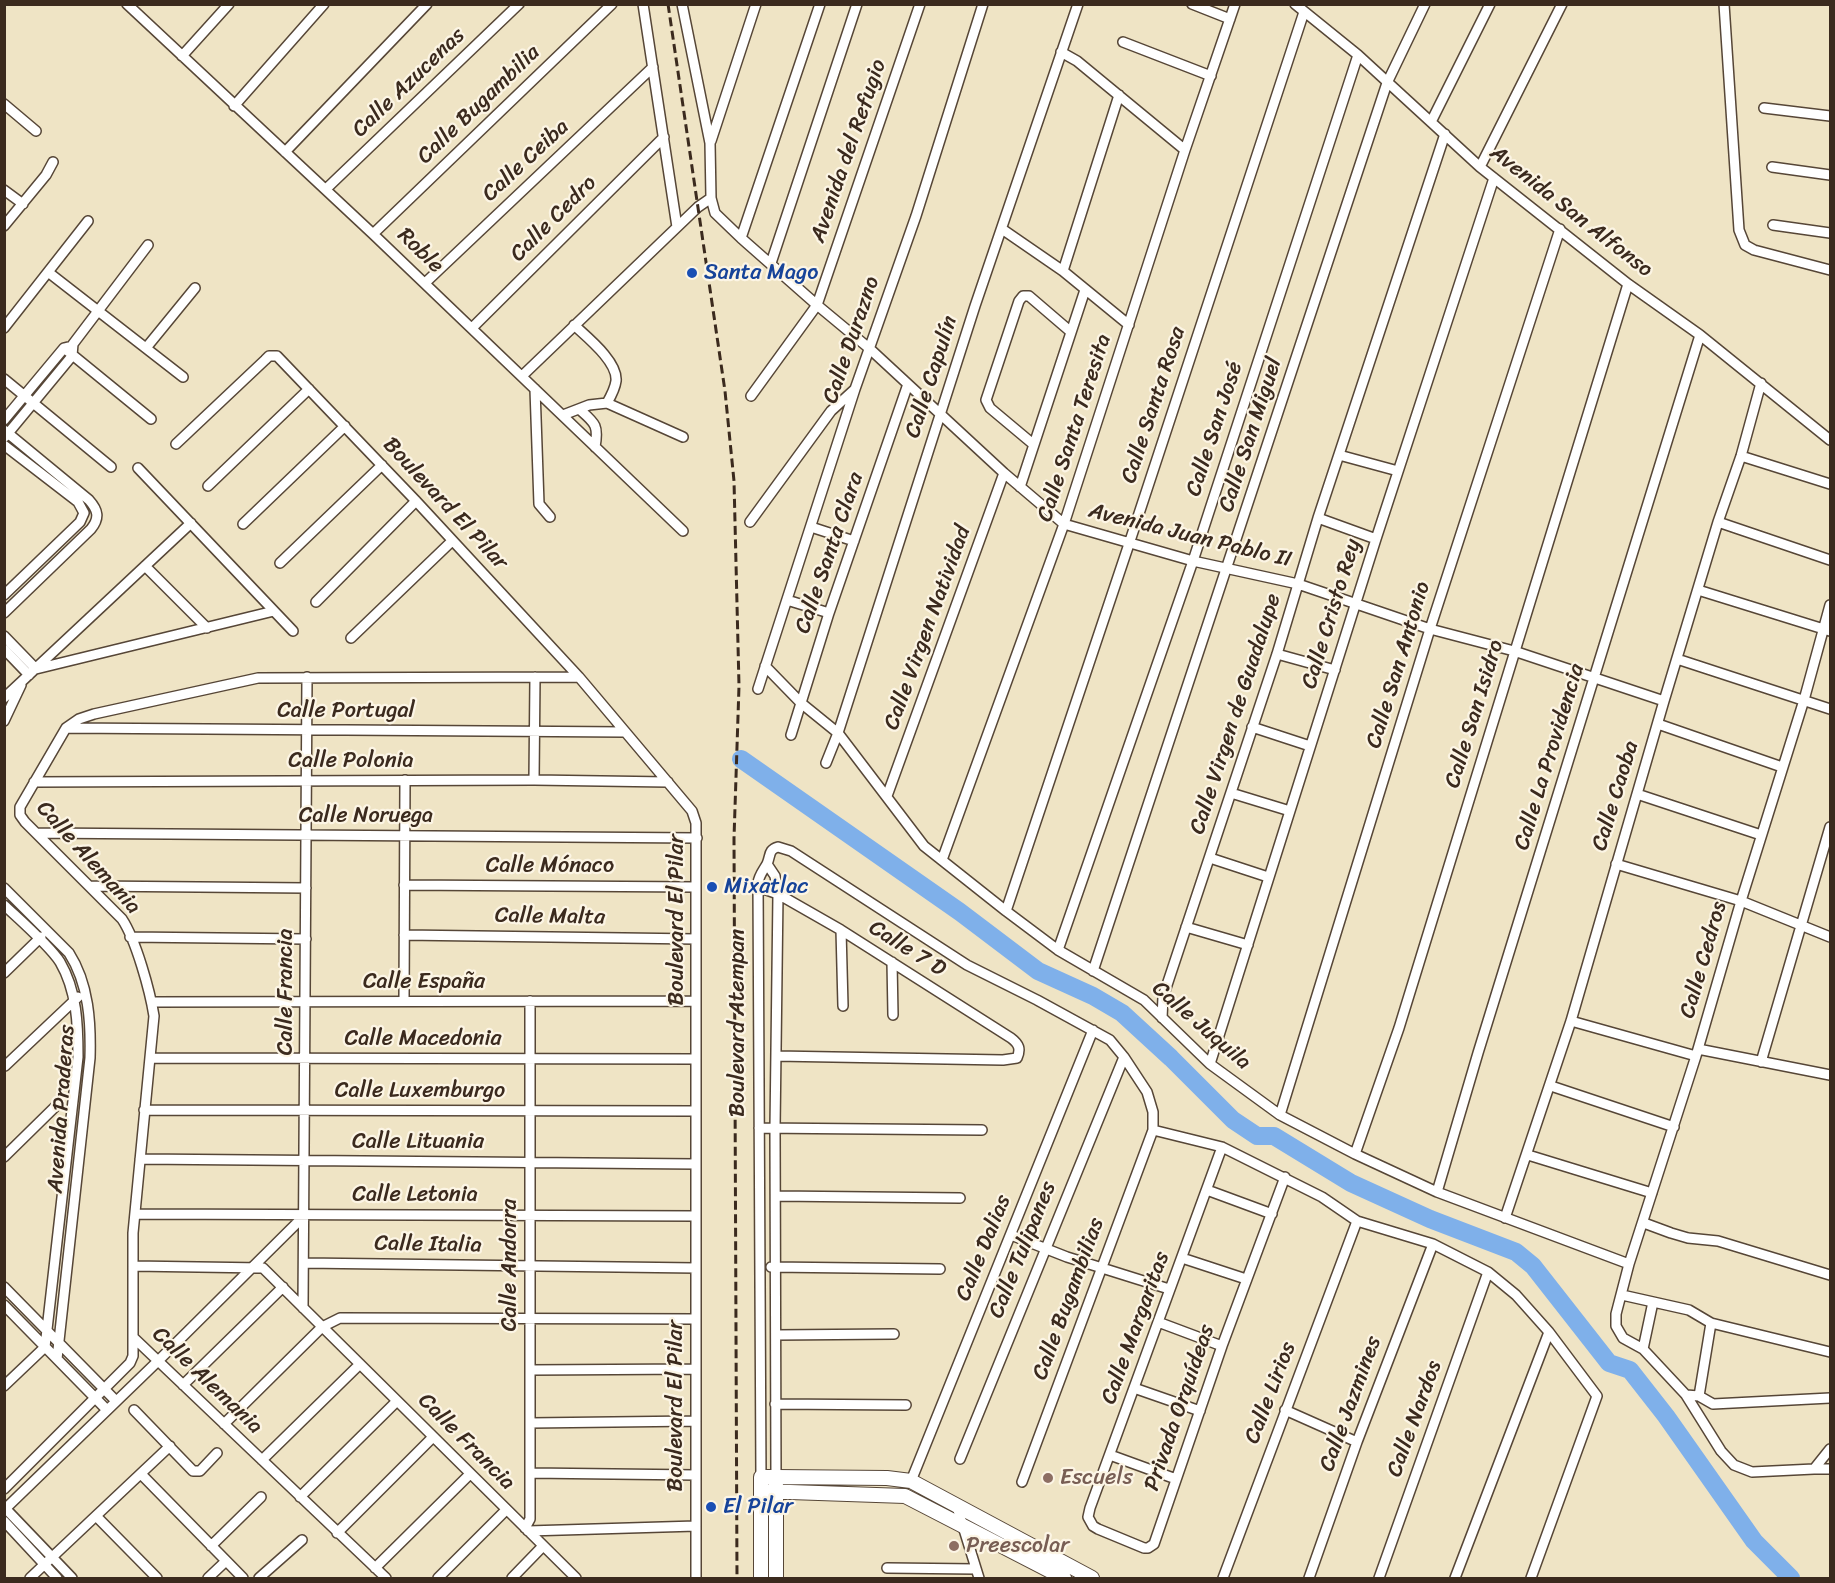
<!DOCTYPE html>
<html>
<head>
<meta charset="utf-8">
<style>
  body { margin:0 }
  #map { position:relative; width:1835px; height:1583px; overflow:hidden; background:#efe4c5; font-family:Sriracha,sans-serif }
  canvas { display:block }
  .frame { position:absolute; inset:0; border:6px solid #3b2a1e; pointer-events:none }
</style>
</head>
<body>
<div id="map">
<canvas width="1835" height="1583"></canvas>
<div class="frame"></div>
</div>
<script>
const ctx = document.querySelector('canvas').getContext('2d');
ctx.lineJoin = 'round';
function stroke(path, color, width, dash) { ctx.strokeStyle = color; ctx.lineWidth = width; ctx.lineCap = dash ? 'butt' : 'round'; ctx.setLineDash(dash || []); ctx.stroke(path); }
function write(font, color, halo, rows, align = 'center') {
  ctx.font = font + ' Sriracha,sans-serif'; ctx.lineWidth = 4.5; ctx.setLineDash([]); ctx.textBaseline = 'middle'; ctx.strokeStyle = halo; ctx.fillStyle = color; for (const [text, x, y, turn = 0] of rows) {
    ctx.save(); ctx.translate(x, y); ctx.rotate((+turn || 0) * Math.PI / 180); ctx.textAlign = isNaN(turn) ? turn : align; if (halo) ctx.strokeText(text, 0, 0); ctx.fillText(text, 0, 0); ctx.restore();
  }
}
stroke(new Path2D(`
  M741 759 960 912 1038 971 1093 996 1122 1013 1171 1058 1233 1120 1257 1136H1274L1351 1183 1430 1219 1516 1252 1533 1266 1609 1363 1630 1370 1666 1416 1754 1541 1791 1578`), '#7fb0ea', 18);
const street = new Path2D(`
  M127 4 373 234 683 531
  M643 4 677 227
  M682 4 710 143 711 198 715 213 741 238 817 305 870 349 1004 473 1064 524 1193 561 1298 584 1430 629 1514 651 1664 701
  M1192 4 1230 19
  M1295 4 1358 55 1480 167 1628 284 1700 335 1830 440
  M1724 4 1739 230 1745 245 1754 250 1830 270
  M1123 42 1211 76
  M1061 52 1077 61 1185 150
  M182 56 229 4
  M4 104 36 131
  M234 106 324 4
  M1764 108 1830 116
  M1431 122 1490 4
  M711 141 756 4
  M285 152 427 4
  M1480 167 1562 4
  M1772 167 1830 175
  M326 189 519 4
  M4 190 23 204
  M1773 225 1830 233
  M4 226 46 175 53 162
  M1002 229 1063 271 1129 325
  M373 234 612 4
  M741 238 820 4
  M771 263 857 4
  M1063 271 1119 95
  M48 272 183 377
  M425 283 653 67
  M574 325C588 338 618 362 616 381 615 389 611 396 607 403
  M4 328 88 221
  M472 328 664 137
  M64 348 151 419
  M146 348 195 288
  M522 376 698 207 711 198
  M4 379 111 467
  M535 389 539 504 550 517
  M751 396 817 305 920 4
  M579 409C595 423 599 425 595 447
  M563 415 589 405 607 403 683 437
  M4 420 64 348 68 347
  M4 430 89 500C98 510 100 518 91 529L4 613
  M5 437 72 356 73 344 148 245
  M176 444 265 360 269 356H277L416 501 579 677 692 811 696 823V1578
  M1033 444 990 408 986 400 1019 301 1023 296H1029L1071 332
  M4 445 78 502 84 513 80 522 4 595
  M1339 455 1398 471
  M1741 456 1830 484
  M138 468 293 631
  M208 486 309 389
  M1020 487 1085 290
  M1318 518 1376 539
  M750 522 831 411 854 390
  M1718 522 1830 560
  M243 524 345 426
  M811 527 854 541
  M280 563 382 465
  M145 566 207 628
  M1698 590 1830 631
  M787 600 829 613
  M316 602 416 501
  M1830 605 1804 700 1741 901 1696 1056 1629 1264 1616 1314V1326L1623 1338 1643 1349 1686 1395 1721 1451 1734 1465 1752 1472 1814 1469 1830 1449
  M4 636 36 669 274 611
  M351 638 452 541
  M4 649 29 675
  M1277 654 1335 670
  M1677 659 1830 709
  M765 666 801 703 838 733 924 846 1006 911 1058 950 1144 1000 1210 1064 1280 1115 1355 1154 1437 1192 1629 1264
  M758 689 855 389 916 216 983 4
  M4 698 191 523
  M4 721 21 685
  M1658 724 1782 767
  M1252 727 1310 746
  M66 728 625 732
  M791 735 829 613 908 384
  M826 763 838 733 975 306 1078 4
  M534 780 535 677
  M34 782 534 780 668 782
  M1231 793 1290 811
  M1637 794 1761 835
  M887 796 1004 473
  M36 833 697 838
  M1210 858 1268 877
  M942 860 1064 524 1185 150 1235 4
  M767 864 775 876 778 894 775 1128 776 1477
  M1616 864 1741 901 1830 937
  M404 885 696 887
  M90 886 306 888
  M758 887 778 894 841 930 1011 1038C1019 1044 1021 1049 1017 1058L1003 1060 776 1056
  M4 888 69 953C89 984 91 1023 90 1058L57 1359
  M4 905C20 920 49 945 60 962 77 991 78 1025 78 1057L45 1347 4 1386
  M1006 911 1129 544 1304 12
  M1186 927 1248 945
  M841 930 843 1006
  M404 935 696 939
  M130 937 306 939
  M1058 950 1193 561 1358 55
  M892 962 893 1015
  M1093 971 1387 83 1425 4
  M4 973 41 937
  M404 1001 405 780
  M152 1002 696 1001
  M1162 1018 1163 997 1277 654 1318 518 1445 134
  M1571 1021 1696 1056
  M1698 1049 1830 1075
  M150 1058 696 1059
  M1761 1062 1830 827
  M1210 1064 1376 539 1494 178
  M5 1066 78 997
  M1551 1086 1674 1127
  M144 1110 696 1111
  M1280 1115 1430 629 1560 229
  M759 1128 982 1130
  M1153 1130 1222 1147 1322 1197 1357 1221 1433 1244 1488 1272 1516 1295 1549 1332 1597 1396 1531 1578
  M1222 1147 1090 1508 1088 1517 1093 1526 1098 1529 1144 1548H1148L1154 1544 1222 1346 1285 1177
  M1355 1154 1399 1028 1628 284
  M1528 1155 1652 1193
  M4 1157 59 1103
  M140 1159 696 1164
  M1207 1190 1272 1214
  M1437 1192 1478 1053 1700 335
  M776 1196 960 1198
  M135 1214 696 1216
  M1505 1218 1571 1021 1664 701 1718 522 1741 456 1761 383
  M1644 1223 1671 1233 1688 1238 1718 1241 1830 1275
  M1011 1235 1067 1257 1169 1289
  M1182 1258 1246 1279
  M304 1263 696 1268
  M133 1266 263 1268 576 1578
  M771 1267 940 1269
  M4 1287 116 1401
  M1622 1295 1689 1310 1711 1323 1830 1352
  M4 1305 107 1410
  M303 1308 307 677
  M1158 1322 1222 1346
  M776 1335 894 1334
  M134 1338 386 1578
  M1643 1349 1653 1302
  M530 1370 696 1369
  M183 1385 283 1287
  M1134 1388 1200 1411
  M1686 1395 1699 1396 1713 1404 1830 1398
  M1699 1396 1711 1323
  M775 1404 906 1405
  M134 1410 193 1471H200L217 1453
  M1285 1410 1357 1442
  M530 1423 696 1421
  M224 1424 322 1327 340 1318 696 1319
  M1110 1455 1176 1479
  M960 1459 1124 1057
  M262 1460 360 1364
  M1814 1469H1830
  M530 1473 696 1475
  M141 1474 243 1578
  M761 1477 758 883C759 875 763 871 767 864 771 855 768 850 778 847L791 851 967 965 1037 1000 1110 1040 1124 1057 1147 1092 1153 1112V1130L1022 1482
  M911 1481 1093 1030
  M4 1489 130 1363 133 1356V1233L154 1016C150 991 136 940 122 919L25 822 20 815V807L66 728 79 719 94 714 258 678 579 677
  M300 1497 397 1401
  M4 1507 72 1578
  M957 1507 979 1578
  M4 1510 158 1361 304 1216
  M96 1516 157 1578
  M4 1521 57 1578
  M525 1528 530 1519V1001
  M528 1531 696 1526
  M337 1533 433 1437
  M211 1546 261 1497
  M375 1568 470 1474
  M887 1568 976 1569
  M30 1578 170 1446
  M208 1578 226 1561
  M259 1578 302 1540
  M438 1578 506 1510
  M512 1578 543 1546
  M1223 1578 1357 1221
  M1309 1578 1357 1442 1433 1244
  M1379 1578 1488 1272
  M1455 1578 1549 1332`);
const secondary = new Path2D(`
  M776 1485V1578
  M761 1491 905 1496 1064 1578
  M761 1578V1477H776L887 1478 911 1481 1092 1578`);
stroke(street, '#564637', 12);
stroke(secondary, '#564637', 16);
stroke(street, '#fff', 9);
stroke(secondary, '#fff', 14);
stroke(new Path2D(`
  M668 4 725 391 734 481 739 686 734 838 737 1578`), '#3b2a1e', 3, [9, 4.5]);
for (const [x, y, r, color] of [
  [692,273,6,"#1a4fb4"],
  [712,887,6,"#1a4fb4"],
  [1048,1478,6,"#8d6e63"],
  [711,1507,6,"#1a4fb4"],
  [954,1546,6,"#8d6e63"]
]) { const dot = new Path2D(); dot.arc(x, y, r, 0, 2 * Math.PI); ctx.fillStyle = color; ctx.fill(dot); stroke(dot, '#fcf5e5', 2); }
write('22px', '#3b2a1e', '#fcf5e5', [
  ["Calle Azucenas",409,83,-44],
  ["Calle Bugambilia",479,105,-44],
  ["Avenida del Refugio",849,151,-71],
  ["Calle Ceiba",526,161,-43],
  ["Avenida San Alfonso",1571,212,38],
  ["Calle Cedro",554,219,-45],
  ["Roble",420,251,44],
  ["Calle Durazno",852,340,-71],
  ["Calle Capulín",932,377,-72],
  ["Calle Santa Rosa",1154,405,-72],
  ["Calle Santa Teresita",1075,428,-72],
  ["Calle San José",1215,429,-72],
  ["Calle San Miguel",1251,435,-72],
  ["Boulevard El Pilar",445,504,47],
  ["Avenida Juan Pablo II",1190,536,14],
  ["Calle Santa Clara",830,553,-71],
  ["Calle Cristo Rey",1332,614,-73],
  ["Calle Virgen Natividad",928,628,-70],
  ["Calle San Antonio",1399,665,-73],
  ["Calle Portugal",346,711],
  ["Calle Virgen de Guadalupe",1236,714,-72],
  ["Calle San Isidro",1475,714,-73],
  ["Calle La Providencia",1550,757,-73],
  ["Calle Polonia",351,761],
  ["Calle Caoba",1616,796,-73],
  ["Calle Noruega",366,816],
  ["Calle Alemania",88,858,48],
  ["Calle Mónaco",550,866],
  ["Calle Malta",550,917,1],
  ["Boulevard El Pilar",677,920,-90],
  ["Calle 7 D",907,949,32],
  ["Calle Cedros",1704,960,-74],
  ["Calle España",424,982],
  ["Calle Francia",286,992,-90],
  ["Boulevard Atempan",738,1023,-90],
  ["Calle Juquila",1201,1026,41],
  ["Calle Macedonia",423,1039],
  ["Calle Luxemburgo",420,1091],
  ["Avenida Praderas",62,1109,-86],
  ["Calle Lituania",418,1142],
  ["Calle Letonia",415,1195],
  ["Calle Italia",428,1245,1],
  ["Calle Dalias",984,1248,-68],
  ["Calle Tulipanes",1023,1250,-68],
  ["Calle Andorra",510,1265,-90],
  ["Calle Bugambilias",1069,1299,-70],
  ["Calle Margaritas",1136,1328,-70],
  ["Calle Alemania",207,1381,44],
  ["Calle Lirios",1271,1393,-69],
  ["Calle Jazmines",1351,1404,-70],
  ["Boulevard El Pilar",676,1406,-90],
  ["Privada Orquídeas",1180,1408,-71],
  ["Calle Nardos",1415,1419,-70],
  ["Calle Francia",466,1442,45]
]);
write('22px', '#164399', '#fcf5e5', [
  ["Santa Mago",704,273],
  ["Mixatlac",724,887],
  ["El Pilar",723,1507]
], 'left');
write('22px', '#785e54', '#fcf5e5', [
  ["Escuels",1060,1478],
  ["Preescolar",966,1546]
], 'left');
</script>
</body>
</html>
